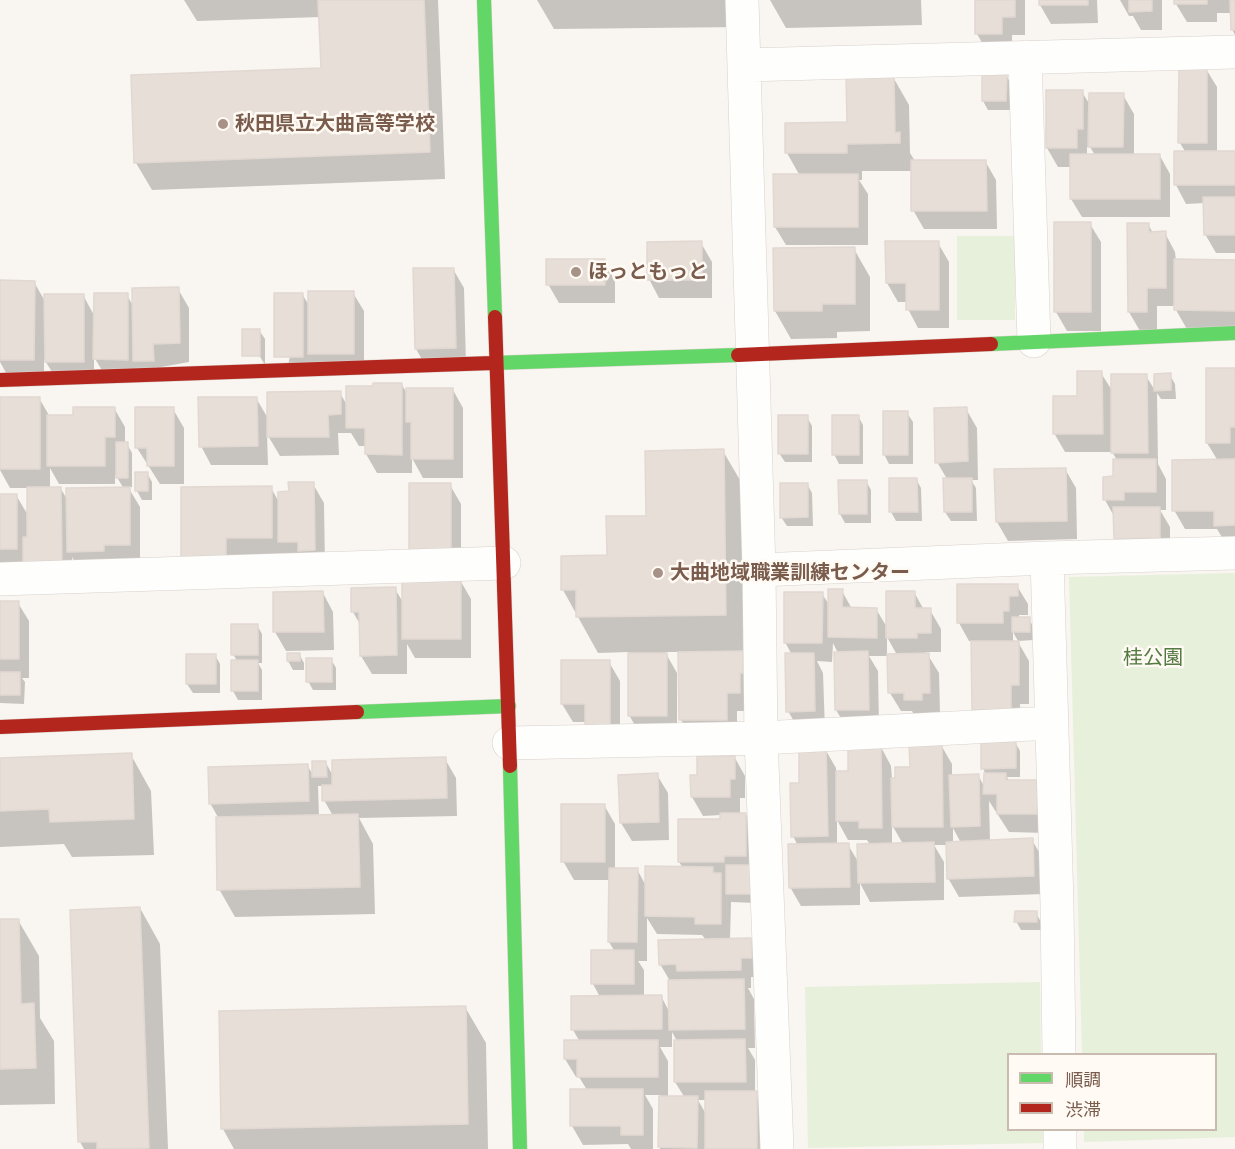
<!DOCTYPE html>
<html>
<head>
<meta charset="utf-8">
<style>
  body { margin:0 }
  #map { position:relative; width:1235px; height:1149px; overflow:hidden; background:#f9f5f0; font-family:"Golos Text","Noto Sans JP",sans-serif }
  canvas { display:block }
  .legend { position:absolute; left:1007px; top:1053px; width:210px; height:78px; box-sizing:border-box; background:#fffaf3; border:2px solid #cabbb1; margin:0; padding:8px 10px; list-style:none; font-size:18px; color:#7a5c4d }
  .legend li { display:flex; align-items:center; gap:12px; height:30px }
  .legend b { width:30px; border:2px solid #cabbb1 }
</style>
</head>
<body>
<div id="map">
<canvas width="1235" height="1149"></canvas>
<ul class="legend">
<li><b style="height:8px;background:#63d668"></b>順調</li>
<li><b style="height:8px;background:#b3261e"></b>渋滞</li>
</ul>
</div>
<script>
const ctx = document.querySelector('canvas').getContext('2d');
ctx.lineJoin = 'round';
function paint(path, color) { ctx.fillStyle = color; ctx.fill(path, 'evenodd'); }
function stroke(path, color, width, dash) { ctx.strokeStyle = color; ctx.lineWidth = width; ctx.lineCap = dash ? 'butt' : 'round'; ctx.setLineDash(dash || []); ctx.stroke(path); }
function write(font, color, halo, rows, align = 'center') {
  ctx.font = font + ' "Golos Text","Noto Sans JP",sans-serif'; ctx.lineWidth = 5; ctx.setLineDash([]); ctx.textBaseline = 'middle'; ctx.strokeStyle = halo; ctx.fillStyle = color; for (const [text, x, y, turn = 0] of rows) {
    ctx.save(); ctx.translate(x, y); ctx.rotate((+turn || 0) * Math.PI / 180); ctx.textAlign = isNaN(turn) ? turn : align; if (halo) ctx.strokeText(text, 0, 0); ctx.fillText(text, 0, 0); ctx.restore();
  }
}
paint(new Path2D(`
  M957 236H1015V320H957Z
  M1235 573V1137L1084 1142V1130H1216V1054H1082L1069 577Z
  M1040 982 1041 1054H1008V1130H1043V1143L808 1148 805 987Z`), '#e7f0db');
paint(new Path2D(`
  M184 0H438L445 179 152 190 136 163 322 70 321 17 197 21Z
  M537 0H742V27L554 29Z
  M770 0H921L922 25 786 28Z
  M977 0H1025V35H1012V53H988L977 34Z
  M1040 0H1097L1098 23 1051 24 1040 5Z
  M1120 0H1162V30H1141L1133 16H1129Z
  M1176 0H1235V35L1232 29V13H1217V22H1187L1176 4Z
  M1206 69 1217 87V153H1235V253H1216L1205 234V203L1186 204 1176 185 1175 153H1186L1180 143Z
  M1006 75 1011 84V110H988L983 101Z
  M893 77 909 105 910 153 915 161H985L996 180 997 229H924L913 210V171H862V180H859L868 194V245H786L775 227 800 176 787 153 848 123Z
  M1082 92 1090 105 1123 95 1134 114V156H1160L1170 174V217H1082L1071 199V167H1058L1047 148ZM1087 147H1090L1095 155H1087Z
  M1056 224H1090L1101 242V331H1067L1056 312Z
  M1148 224 1153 233H1165L1175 252 1176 261H1235V338H1192L1176 310V306H1157V331H1140L1129 312 1128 225Z
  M701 243 712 262V298H659L649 279Z
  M887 243H938L949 262V328H918L908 309V302H898L887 283Z
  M854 249 870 277V331L837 332V338L791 339 775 311V250Z
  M605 261 615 280V303H559L548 284Z
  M453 269 464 288 466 366 427 368 416 349Z
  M0 282H34L46 303 83 295 95 317 127 295 133 306 178 289 189 308V362L106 377 94 357V380H57L44 359V378H9L0 362V377Z
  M353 293 364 311V372L286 376 302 294 310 307Z
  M244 330H259L265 339V365Z
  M1235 370V544H1226L1217 529H1185L1174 510 1218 461 1207 443Z
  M1101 373 1113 392 1146 376 1156 392 1155 375H1170L1175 384 1176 399H1161L1157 393 1158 464 1166 479V510H1160L1170 527V557H1126L1115 538V518L1105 500 1115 478 1117 460 1112 452H1065L1054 433 1079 397Z
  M402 385 408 395 453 390 463 408V478H423L412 458V473H377L366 454V446H359L351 433H338L339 455 280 456 267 434 268 465H211L201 446 256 398 269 420 340 393 348 407Z
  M0 398H39L50 417H75L114 408 125 427V444H127L132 453V487H128L140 507V563L79 570 72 557V584L0 567V495H16L29 517V488H10L0 470ZM50 468 59 484H115V474L124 489 68 501 61 489H50Z
  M173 409 184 428V484H160L137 448Z
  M966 409 977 428 978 480H971L976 488 977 521H951L945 512V479H947L937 462Z
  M907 413 913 422V464H889L884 454Z
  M858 416 863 425V464H839L834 454Z
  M807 417 812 426V462H785L779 453Z
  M723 451 744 487 746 651H741L753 671 750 711H737V738H692L681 720 680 652H665L677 673V734H640L629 715V652L598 653 563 590 608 557 647 517Z
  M1065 469 1076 488 1077 539 1008 541 997 522Z
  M147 473 152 482V500H142L137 491Z
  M890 479H916L921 488 922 521H896L891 512Z
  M866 481 871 490V523H845L840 514Z
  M313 484 324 503 325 569 183 559 271 488 279 502 290 492Z
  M807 484 812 493 813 526H787L781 517Z
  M450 485 461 504V571L411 553Z
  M460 580 471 599V658H415L407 644V674H372L361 656V626L353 612 395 589 404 604Z
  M1017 586 1028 604V615H1019V619H1029L1034 628V640L1018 641 1013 632V642H1018L1029 661V704H1020L1021 728H984L973 710V641H969L959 623Z
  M842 591 852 609H876L888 629 914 592 924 610H930L941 629V652H926L939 673 940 712H932V718L916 719 912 711H901L890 693 889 656H869L878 671 879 728H847L836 710 838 653 833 643 832 662 817 661 823 673 825 730H799L788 711 792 655 785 642 822 594 830 606ZM887 637 897 655H887Z
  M323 593 333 612 334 650 286 651 275 632Z
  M0 603H18L29 621V678H22L25 682 24 704 0 703Z
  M257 625 262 634V663H258L262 670V700H238L233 691 237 661 233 654Z
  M299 654 304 663V670H293L288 661Z
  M215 655 220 664V693H193L187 684Z
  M331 659 336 668V690H313L308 681Z
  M609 662 620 681V747L586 722H573L562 704Z
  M1015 742 1020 751V777H1007L1009 781 1037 782 1047 833 1009 832 989 801 990 841 1032 840 1043 859 1044 894 959 897 948 878 947 845H934L944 862V900L870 902 860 883V905L801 906 790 887 798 846 793 836 801 784 825 749 836 768V772H850L881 747 891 766 892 779H897L941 745 952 764V776L978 775 985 788V773L983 768ZM837 820 848 840H867L870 845 859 863 848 845H837ZM892 825 903 844 892 845ZM953 828 961 843H953Z
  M131 755 151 791 154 855 72 857 64 844 0 847V760Z
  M735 758 745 776V798H740V815H746L756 833V903L731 902 730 940H750L761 958V977H751V988H748L754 999 755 1048H748L755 1060V1093L767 1112V1149H660V1095H645L653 1109V1149H631L628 1144 583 1145 572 1126 571 1090H587L579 1077H576L565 1059 580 1042 573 1030 600 997 593 984 615 952 609 942 610 880H574L563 861 604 805 615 824V869H637L646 886 683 868 679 862V821H721V815L703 816 692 797 699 777ZM647 918 657 934 702 935 706 940 660 964 670 981V1013L661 996 644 997V970L638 961H647ZM672 1032 677 1041 675 1082 685 1098 668 1097V1061L660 1047H672ZM698 1100H706V1114Z
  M445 759 456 778 457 816 359 818 373 844 375 914 235 917 219 889V819L210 803 307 765 313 775 326 763 333 776ZM318 786H323L324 800 333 816 319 817Z
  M657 775 668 793 669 840 632 841 621 823Z
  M140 908 160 944 168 1149H84L80 1142Z
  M1036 913 1041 922V930H1021L1016 921Z
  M18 920 39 956 40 1018 54 1041 55 1104 0 1105V921Z
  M465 1007 486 1043 488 1149H234L223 1129Z`), '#0003');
const building = new Path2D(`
  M318 0H424L430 152 134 163 131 75 321 68Z
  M975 0H1015V17H1002V34H975Z
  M1039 0H1088V5H1039Z
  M1129 0H1152V11L1129 12Z
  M1174 0H1207V4H1174Z
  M1230 0H1235V30H1231Z
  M1179 67H1207V143H1178Z
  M982 74H1007L1006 101H982Z
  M894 76 895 133 900 132V143L847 144V153H785V123L847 122 846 77Z
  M1046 90H1083V129H1077V148H1046Z
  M1089 93H1124L1123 147H1088Z
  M1174 151H1235V185H1174Z
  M1070 154H1160V199H1070Z
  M911 160H986L987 211H911Z
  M773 174H858V227H774Z
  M1203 197H1235V235H1204Z
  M1054 222H1091V312H1054Z
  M1127 223H1149V232L1166 231V288H1147V312H1128Z
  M702 241V280H647V242Z
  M885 241H939V310H906V283H886Z
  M855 247V304H822V311H774L773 248Z
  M546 259H605V285H546Z
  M1174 259 1235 260V311L1174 310Z
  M413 268H454L456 348 415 349Z
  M0 280 35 281 34 360H0Z
  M179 287 180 343 153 344 154 361H133L132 288Z
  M308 291H354V354H308Z
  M94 293H128V360L93 359Z
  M274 293H303V357H274Z
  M44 294H84V362H45Z
  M242 329H260V356H242Z
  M1206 368H1235V427H1230V443H1206Z
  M1077 371H1102L1103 434H1053V396H1077Z
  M1171 373V390L1154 391V374Z
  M1111 374H1147L1148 453H1111Z
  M373 383H402V455L365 454V428H346V386H373Z
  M406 388H453V459H411V422H406Z
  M341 391V414L328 415 329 437H267V392Z
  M0 397H40V469H0Z
  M198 397H257L258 446 199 447Z
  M73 407H115V437H105V466H47V415H73Z
  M135 407H174V466H147V448H135Z
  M967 407 968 461 935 463 934 408Z
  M883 411H908V455H883Z
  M778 415H808V454H778Z
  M832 415H859V455H832Z
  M116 442H128V478H116Z
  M724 449 726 615 576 617V590H561V556L607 555 606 516H646L645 451Z
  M1113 459H1156V492H1124V500H1103V477L1113 476Z
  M1235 459V525L1214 526V511H1172V460Z
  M1066 468 1067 521 996 522 994 469Z
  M135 472H148V491H135Z
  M889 478H917L918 512H889Z
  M943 478H972V512H944Z
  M838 480H867V514H839Z
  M288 482H314L315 550 298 551V542H278V492L289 491Z
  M409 483H451V553H409Z
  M780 483H808V517L780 518Z
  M272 486V538H226V559H181V487Z
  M27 487H61L62 566H23V537H27Z
  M130 487V545H104V551L67 552 66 488Z
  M0 494H17V549H0Z
  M1113 507H1160V538L1114 539Z
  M402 579H461V639H402Z
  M957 584H1018V596H1009V611H1003V623H957Z
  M396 587 397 655 360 656 359 612H351V588Z
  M828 589H843L842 607 877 608V638L828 637Z
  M323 591 324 632H273V592Z
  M886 591H915V608H931V633H917V638H886Z
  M784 592H823L822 643H784Z
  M0 601H19V659H0Z
  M1012 617H1030V632H1012Z
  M231 624H258V655H231Z
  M971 641H1019V685H1011V710H972Z
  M743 651V673H740V693H727V720H679L678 652Z
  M868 651 869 710H835L834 652Z
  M287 653H300V661H287Z
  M628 653H667V716H628Z
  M785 653H814L815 711 786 712Z
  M929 653 930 693H922V700H904V693H888L887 654Z
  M186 654H216V684H186Z
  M306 658H332V682H306Z
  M231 660H258V691H231Z
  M561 660H610V728H585V704H561Z
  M0 672H20V695H0Z
  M981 741H1016V768L981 769Z
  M909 744H942L943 827H892L891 778H895V767H910Z
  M848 746H881L882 828H859V821H836V771H848Z
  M826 747 828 836 791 837 790 783H799V748Z
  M132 753 134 819 50 822 49 809 0 811V758Z
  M697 756H735V779H730V797H691L690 775H697Z
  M446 757 447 798 322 801V785H332V760Z
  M312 761H326L327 777H312Z
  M308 764 309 801 209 804 208 767Z
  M658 773 659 822 620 823 618 775Z
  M984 773H1006V780H1038L1037 814H997V794H983Z
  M979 774 980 826 951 827 949 775Z
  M561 804H605V862H561Z
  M720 813H746V856H724V862H678V819H720Z
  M358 814 360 887 217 890 216 817Z
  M1033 838 1034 876 947 879 946 842Z
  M934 842 935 882 858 883 857 844Z
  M849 843 850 887 789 888 788 844Z
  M726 865H752V894H726Z
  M645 866 713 867V873H721V924H695V917L645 916Z
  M609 868H638L637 942H608Z
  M140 907 149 1148 97 1149V1142H78L70 910Z
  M1015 911H1037V922H1014Z
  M0 919H19L21 1004 34 1003 36 1068 0 1069Z
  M751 938 752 958H741V970L677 971 676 964 659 965 658 940Z
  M591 950H634V984H591Z
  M744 979 745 1029 669 1030 668 980Z
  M662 995V1029L571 1030V996Z
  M466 1006 468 1124 221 1129 219 1011Z
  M745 1039 746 1082H674V1040Z
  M564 1040H658V1077H577V1059H564Z
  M570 1089H643V1135H621V1126H570Z
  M705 1091H757V1149H705Z
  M659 1096H698L697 1148 658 1147Z`);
paint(building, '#e6ded7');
stroke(building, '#e2d8d2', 1.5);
const street = new Path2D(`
  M742 0 759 570 761 738 777 1149
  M1025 57 1034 341
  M744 65 1235 52
  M1047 558 1057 904 1059 1054
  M759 570 1047 558 1235 553
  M0 579 504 563
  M509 743 761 738 1051 723
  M1060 1130V1149`);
const fast = new Path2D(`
  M484 0 495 317
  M991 344 1235 333
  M493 363 738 355
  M357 712 509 706
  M510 766 520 1149`);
const jam = new Path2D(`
  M495 317 510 766
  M738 355 991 344
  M0 380 493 363
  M0 727 357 712`);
stroke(street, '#d7d1cb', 34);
stroke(fast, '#d9d2cb', 15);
stroke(jam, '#d9d2cb', 15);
stroke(street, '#fefefd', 33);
stroke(fast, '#63d668', 14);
stroke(jam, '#b3261e', 14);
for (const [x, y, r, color] of [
  [223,124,6,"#a69286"],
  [576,272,6,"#a69286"],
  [658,573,6,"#a69286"]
]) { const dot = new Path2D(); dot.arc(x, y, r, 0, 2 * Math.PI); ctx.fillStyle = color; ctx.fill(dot); stroke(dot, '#fffaf3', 2); }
write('bold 20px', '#7a5c4d', '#fffaf3', [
  ["秋田県立大曲高等学校",235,124],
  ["ほっともっと",588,272],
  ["大曲地域職業訓練センター",670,573]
], 'left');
write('20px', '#537a41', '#fffaf3', [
  ["桂公園",1153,658]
]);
</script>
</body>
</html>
